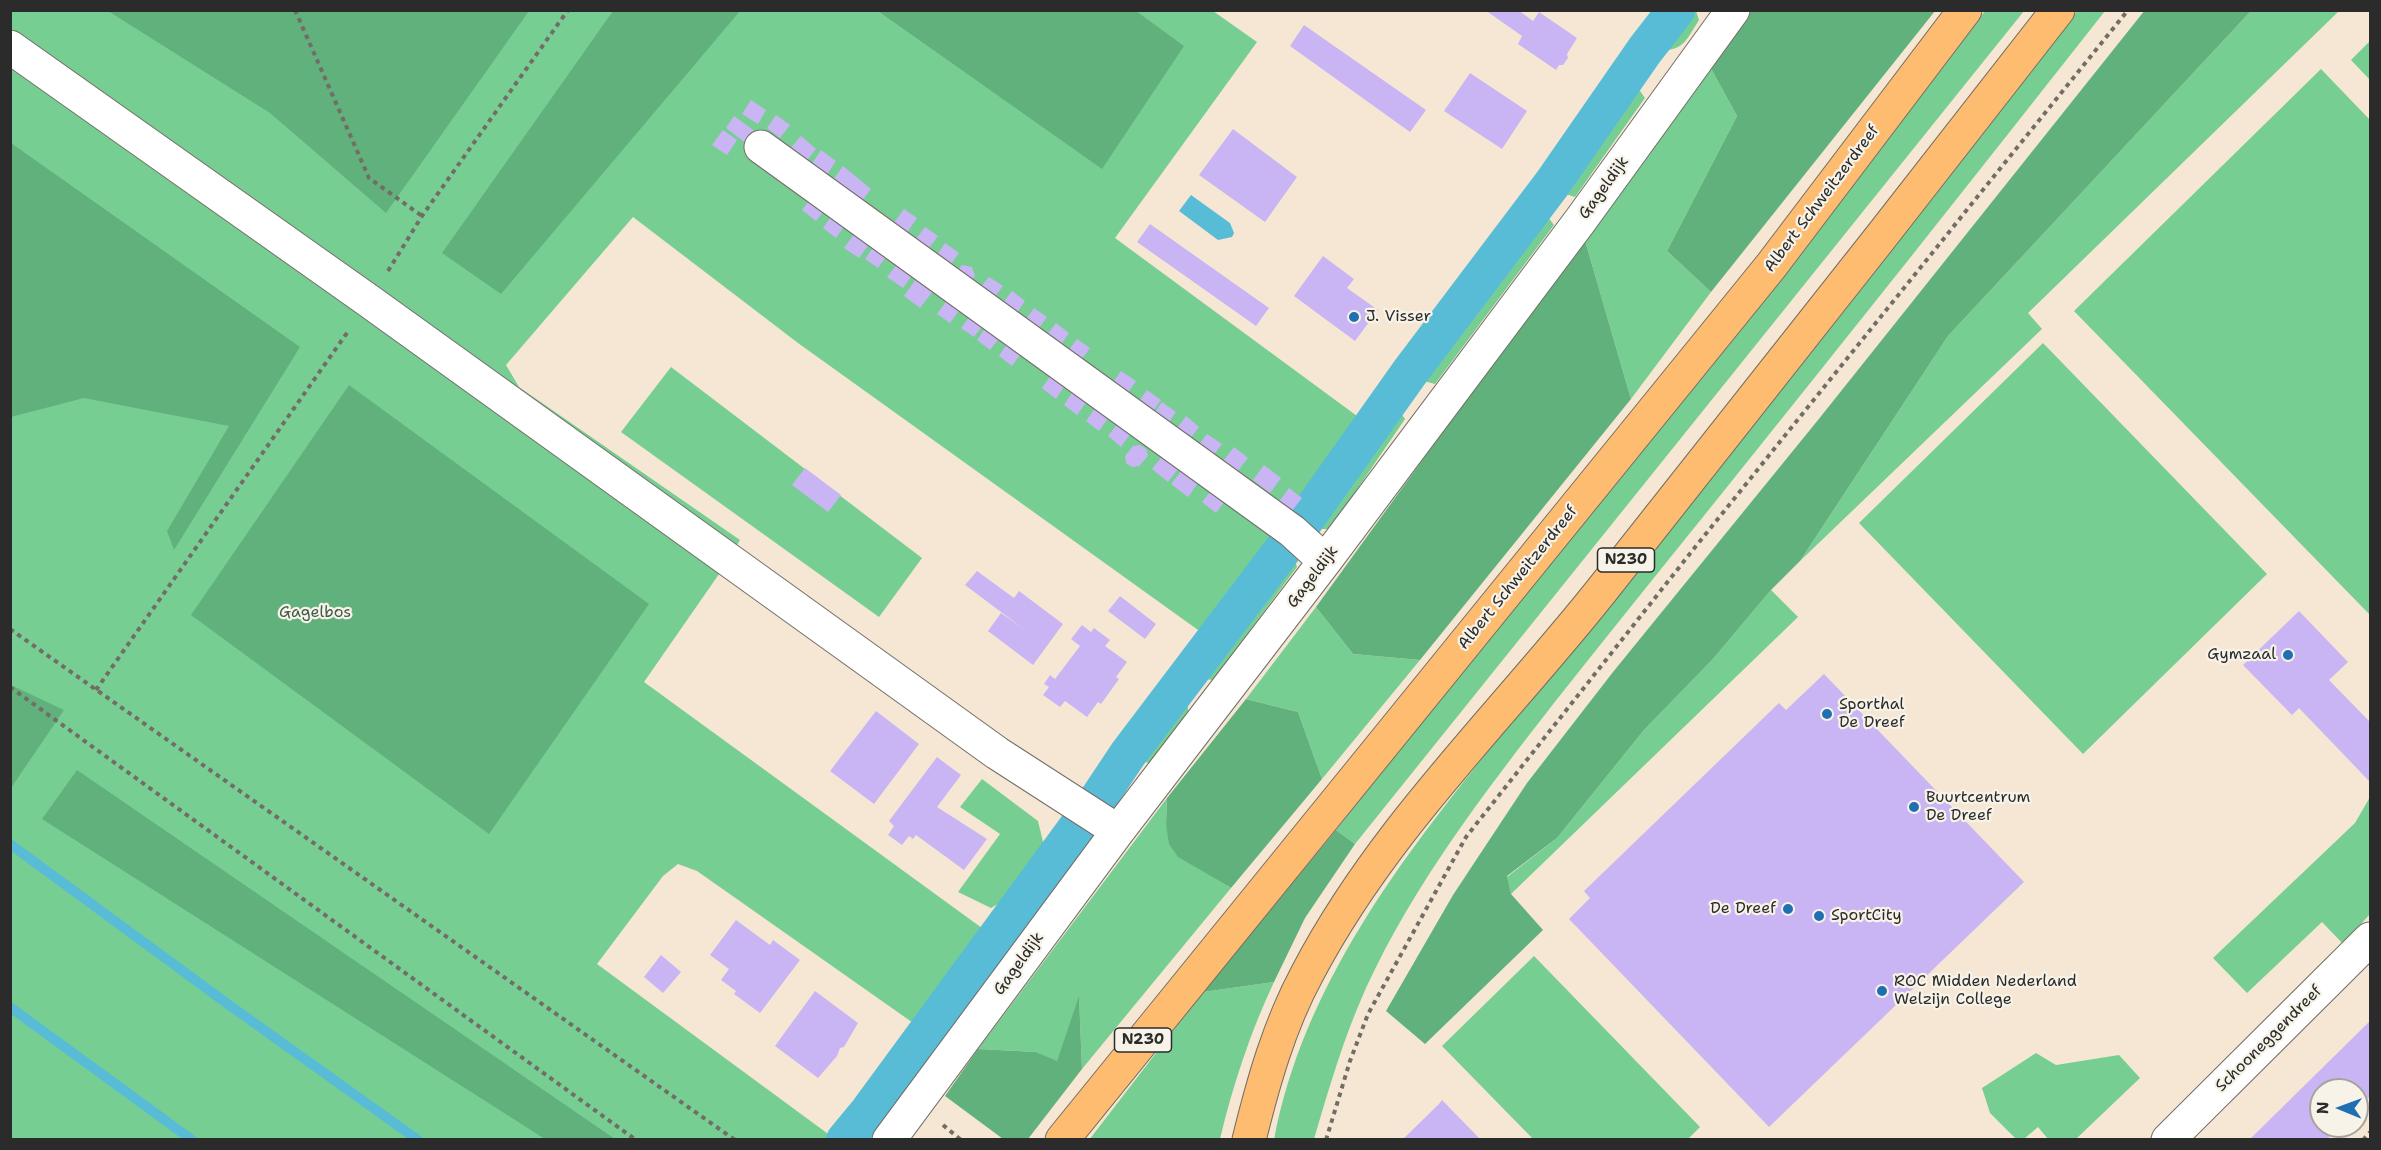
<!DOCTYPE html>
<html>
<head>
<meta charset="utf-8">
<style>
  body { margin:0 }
  #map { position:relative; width:2381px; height:1150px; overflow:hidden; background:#f6e7d4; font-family:"Shantell Sans",sans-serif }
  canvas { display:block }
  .frame { position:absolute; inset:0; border:12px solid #2b2b2b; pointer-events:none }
  .north { position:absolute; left:2309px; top:1078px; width:60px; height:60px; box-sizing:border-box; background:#f7f3e8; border:2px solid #a5a39c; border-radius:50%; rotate:271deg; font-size:16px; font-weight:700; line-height:24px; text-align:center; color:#2b2b2b }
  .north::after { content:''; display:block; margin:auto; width:21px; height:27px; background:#1f6fb2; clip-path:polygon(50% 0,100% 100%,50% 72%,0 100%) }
</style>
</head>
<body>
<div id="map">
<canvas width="2381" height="1150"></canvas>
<div class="frame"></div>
<div class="north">N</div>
</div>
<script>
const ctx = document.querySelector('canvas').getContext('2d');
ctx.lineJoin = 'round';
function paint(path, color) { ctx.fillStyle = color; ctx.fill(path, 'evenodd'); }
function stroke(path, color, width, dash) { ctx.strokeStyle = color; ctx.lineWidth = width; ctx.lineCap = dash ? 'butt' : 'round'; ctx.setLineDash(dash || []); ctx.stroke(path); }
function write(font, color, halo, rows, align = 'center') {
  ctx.font = font + ' "Shantell Sans",sans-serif'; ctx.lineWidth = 4.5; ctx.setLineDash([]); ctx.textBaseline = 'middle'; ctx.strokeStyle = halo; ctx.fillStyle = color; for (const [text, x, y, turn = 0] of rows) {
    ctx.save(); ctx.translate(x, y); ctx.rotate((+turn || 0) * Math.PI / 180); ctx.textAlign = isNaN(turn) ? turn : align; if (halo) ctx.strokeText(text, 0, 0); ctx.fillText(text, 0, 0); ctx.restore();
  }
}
paint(new Path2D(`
  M10 11H1213L1257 42 1115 238 1372 427 1212 640 798 343 633 217 506 365 519 387 740 540 726 564 644 682 997 939 926 1032 697 871 678 864 663 876 597 964 835 1139H11Z
  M1683 11H1696L1699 20C1683 45 1685 49 1654 52Z
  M1985 11H2024L1355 844 1336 830 1648 433Z
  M2077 11H2105C1976 175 1846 339 1715 502 1661 569 1607 636 1554 703 1484 793 1414 884 1366 988 1344 1037 1329 1088 1314 1139L1274 1140C1303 986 1401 859 1497 740 1544 682 1590 624 1637 565 1785 381 1934 199 2077 11Z
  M2251 11H2339L2028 313 2042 329 1800 561 1948 336Z
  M2370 41V80L2351 60Z
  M1709 65 1737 116 1667 251 1711 292 1631 399 1584 237Z
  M2321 69 2370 120V615L2074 311Z
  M1633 81 1645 98 1575 197 1555 191Z
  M1544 212 1554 225 1435 384 1416 379 1532 219Z
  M2043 343 2267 574 2083 754 1859 523Z
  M671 367 922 558 879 617 621 432Z
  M1395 404 1405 419 1330 529H1310Z
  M1295 561 1297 567 1213 680 1195 678 1284 562Z
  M1771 590 1798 617 1511 894 1507 877 1557 838 1644 730 1713 659Z
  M1316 607 1353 654 1420 660 1322 779 1298 712 1246 699Z
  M1182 698 1187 702 1189 715 1153 765 1136 758Z
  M982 779 1038 821 1045 850 1012 896 991 908 958 892 1000 834 960 807Z
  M2370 797V914L2343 944 2322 922 2247 993 2213 958 2355 823Z
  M1167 798 1166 824 1179 857 1231 888 1082 1069 1079 998 1057 1062 1036 1052 978 1049Z
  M1086 824 1094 833 1090 847 936 1054 925 1045Z
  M1534 956 1700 1127 1688 1139H1533L1442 1046Z
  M1274 982C1250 1033 1233 1085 1220 1139L1089 1140 1203 992Z
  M2036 1053 2056 1065 2119 1055 2140 1078 2076 1139H2048L2038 1127 2024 1139H2016L1990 1113 1982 1088Z`), '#77ce93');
paint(new Path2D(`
  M2145 10 2251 11 1948 336 1800 561 1771 590 1713 659 1644 730 1557 838 1507 876 1511 894 1543 930 1425 1044 1386 1011 1453 895 1527 783 1613 672 1818 420Z
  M108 11H529L386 213 270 113Z
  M613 11H740L501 294 442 253Z
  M878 11H1136L1184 46 1102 169Z
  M1746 11H1935L1711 292 1667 251 1737 116 1709 65Z
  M11 143 300 347 174 550 167 531 229 426 84 398 11 417Z
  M1584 237 1631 399 1420 660 1353 654 1316 607Z
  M349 385 649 604 489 834 191 615Z
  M11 685 64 710 11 788Z
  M1246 699 1298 712 1322 779 1231 888 1178 857 1169 844 1166 824 1167 798Z
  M77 770 615 1139H545L42 819Z
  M1336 830 1355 844 1305 918 1274 982 1203 992Z
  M1079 996 1082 1069 1028 1139H1003L945 1096 978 1049 1036 1052 1057 1061Z`), '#61b17d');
paint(new Path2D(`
  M1191 195 1230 223 1234 233 1232 237 1218 240 1179 211Z`), '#59bcd7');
stroke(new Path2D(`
  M10 844 225 1002 418 1140
  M10 1007 192 1140`), '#59bcd7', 10);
stroke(new Path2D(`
  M1300 527 1410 372 1552 184 1645 50 1676 10
  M845 1140 869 1111 1098 799 1128 754 1287 544`), '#59bcd7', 38);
paint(new Path2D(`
  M1485 10H1518L1533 21 1539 12 1577 38 1567 54 1568 58 1563 65H1559L1556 70 1518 44 1522 36Z
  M1304 25 1426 110 1410 132 1290 46Z
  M1470 73 1527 111 1502 149 1444 111Z
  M751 100 766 110 758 124 742 114Z
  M776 115 790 125 780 138 767 128Z
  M734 116 756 132 747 144 726 128Z
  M1233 129 1297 177 1265 222 1199 175Z
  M723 130 737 140 727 155 712 145Z
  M801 136 816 149 805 163 789 150Z
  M821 150 836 161 826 176 811 165Z
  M843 166 871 189 861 202 833 180Z
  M809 201 823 212 816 221 802 210Z
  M904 209 917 218 906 234 893 224Z
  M832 215 845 225 836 238 823 228Z
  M1150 224 1269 308 1256 326 1137 242Z
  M925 227 938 236 926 252 913 243Z
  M855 233 870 243 859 258 844 248Z
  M945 243 959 253 949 267 936 257Z
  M874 246 887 255 878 268 865 259Z
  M1323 256 1354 279 1347 288 1378 310 1355 341 1294 296Z
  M898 263 913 274 903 288 887 277Z
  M962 265 972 267 975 276 969 284 956 273Z
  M989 277 1003 286 992 300 978 290Z
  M916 279 933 291 920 308 904 296Z
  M1012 291 1025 301 1016 314 1002 304Z
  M947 300 960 309 950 323 937 314Z
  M1034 308 1047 317 1036 332 1023 323Z
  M971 315 984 324 974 337 961 328Z
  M1056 323 1069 333 1060 346 1046 336Z
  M986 327 1000 337 990 350 977 340Z
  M1077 339 1090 348 1079 363 1066 354Z
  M1008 342 1022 352 1012 366 999 356Z
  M1121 371 1136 381 1126 395 1112 384Z
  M1051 375 1065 385 1056 399 1042 388Z
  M1147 390 1161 400 1151 414 1137 404Z
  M1073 391 1087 401 1077 415 1064 405Z
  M1162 402 1176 412 1167 425 1153 415Z
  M1096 407 1109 417 1099 431 1086 421Z
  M1186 416 1199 427 1189 440 1175 431Z
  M1118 423 1131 433 1121 447 1108 436Z
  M1207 434 1222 444 1212 457 1198 446Z
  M1140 445 1146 449 1148 456 1139 466 1132 467 1126 463 1125 456 1133 446Z
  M1234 447 1248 458 1237 472 1223 461Z
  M1163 455 1179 468 1168 482 1152 469Z
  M1264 465 1281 478 1270 493 1253 480Z
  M805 468 841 495 828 512 792 485Z
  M1182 470 1198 483 1188 497 1171 484Z
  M1213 488 1227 498 1216 513 1202 502Z
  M1289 488 1302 498 1291 512 1278 503Z
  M977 571 1014 598 1019 591 1063 624 1033 665 988 631 1001 613 1025 630 965 585Z
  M1120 596 1156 624 1145 639 1108 611Z
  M2299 611 2348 662 2329 680 2370 722V782L2299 708 2292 715 2243 665Z
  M1082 625 1091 632 1094 628 1110 640 1105 646 1127 662 1116 677 1119 679 1101 704 1098 702 1087 717 1065 701 1060 707 1043 695 1049 687 1044 684 1050 675 1055 679 1080 646 1071 639Z
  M1824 674 2024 882 1769 1127 1569 919 1590 898 1584 891 1779 703 1786 710Z
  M876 711 919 744 874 804 830 771Z
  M937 757 961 775 937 807 987 839 964 870 916 835 913 839 909 836 902 845 888 835 894 826 889 821Z
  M736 920 770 945 773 940 800 960 760 1013 734 994 736 991 721 980 729 969 710 955Z
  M661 955 681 972 663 993 644 977Z
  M815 991 858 1023 844 1047 840 1048 837 1056 818 1078 775 1046Z
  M2370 1021V1096L2357 1109V1090H2321V1126H2340L2326 1140H2249Z
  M1442 1100 1481 1140H1402L1439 1104Z`), '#c9b5f4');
const minor = new Path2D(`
  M10 47 369 301 997 753 1118 831
  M761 147 1292 531 1325 561
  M889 1140 1118 831 1325 561 1580 221 1733 10
  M2168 1140 2370 939`);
const highway = new Path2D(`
  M1062 1140 1771 266 1965 10
  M1249 1140C1263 1083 1279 1026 1307 974 1382 830 1502 716 1602 590 1755 398 1907 204 2058 10`);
stroke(minor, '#726d66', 35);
stroke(highway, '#726d66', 35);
stroke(new Path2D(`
  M295 10 369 178 422 216
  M388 271 422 216 568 10
  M10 629 735 1140
  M10 687 636 1140
  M96 690 349 330
  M943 1125 961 1140
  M1326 1140 1350 1061 1368 1014 1466 837 1696 546 2128 10
  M2363 1140 2370 1132`), '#726d66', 4, [4.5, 4.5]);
stroke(minor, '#fff', 33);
stroke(highway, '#febc70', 33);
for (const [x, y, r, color] of [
  [1354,317,6,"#1f6fb2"],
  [2288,655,6,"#1f6fb2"],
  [1827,714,6,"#1f6fb2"],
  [1914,807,6,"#1f6fb2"],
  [1788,909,6,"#1f6fb2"],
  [1819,916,6,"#1f6fb2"],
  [1882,991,6,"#1f6fb2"]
]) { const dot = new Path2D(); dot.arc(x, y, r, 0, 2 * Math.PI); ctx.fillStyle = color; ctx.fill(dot); stroke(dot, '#f7f3e8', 2); }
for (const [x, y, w] of [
  [1626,560,57],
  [1143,1040,57]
]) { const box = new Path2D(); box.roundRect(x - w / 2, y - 12, w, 24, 4.5); ctx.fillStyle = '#f7f3e8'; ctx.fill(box); stroke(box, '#2b2b2b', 1.5); }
write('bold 15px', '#2b2b2b', null, [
  ["N230",1626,560],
  ["N230",1143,1040]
]);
write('16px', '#2b2b2b', '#f7f3e8', [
  ["Gageldijk",1604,188,-54],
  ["Albert Schweitzerdreef",1822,199,-53],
  ["Gageldijk",1313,577,-53],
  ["Albert Schweitzerdreef",1518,578,-51],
  ["Gageldijk",1019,964,-54],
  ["Schooneggendreef",2269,1039,-45]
]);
write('16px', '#2b2b2b', '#f7f3e8', [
  ["J. Visser",1366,317],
  ["Gymzaal",2276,655,"right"],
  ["Sporthal",1839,705],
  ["De Dreef",1839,723],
  ["Buurtcentrum",1926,798],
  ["De Dreef",1926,816],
  ["De Dreef",1776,909,"right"],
  ["SportCity",1831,916],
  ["ROC Midden Nederland",1894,982],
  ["Welzijn College",1894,1000]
], 'left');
write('16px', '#425c4a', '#f7f3e8', [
  ["Gagelbos",315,613]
]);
</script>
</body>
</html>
